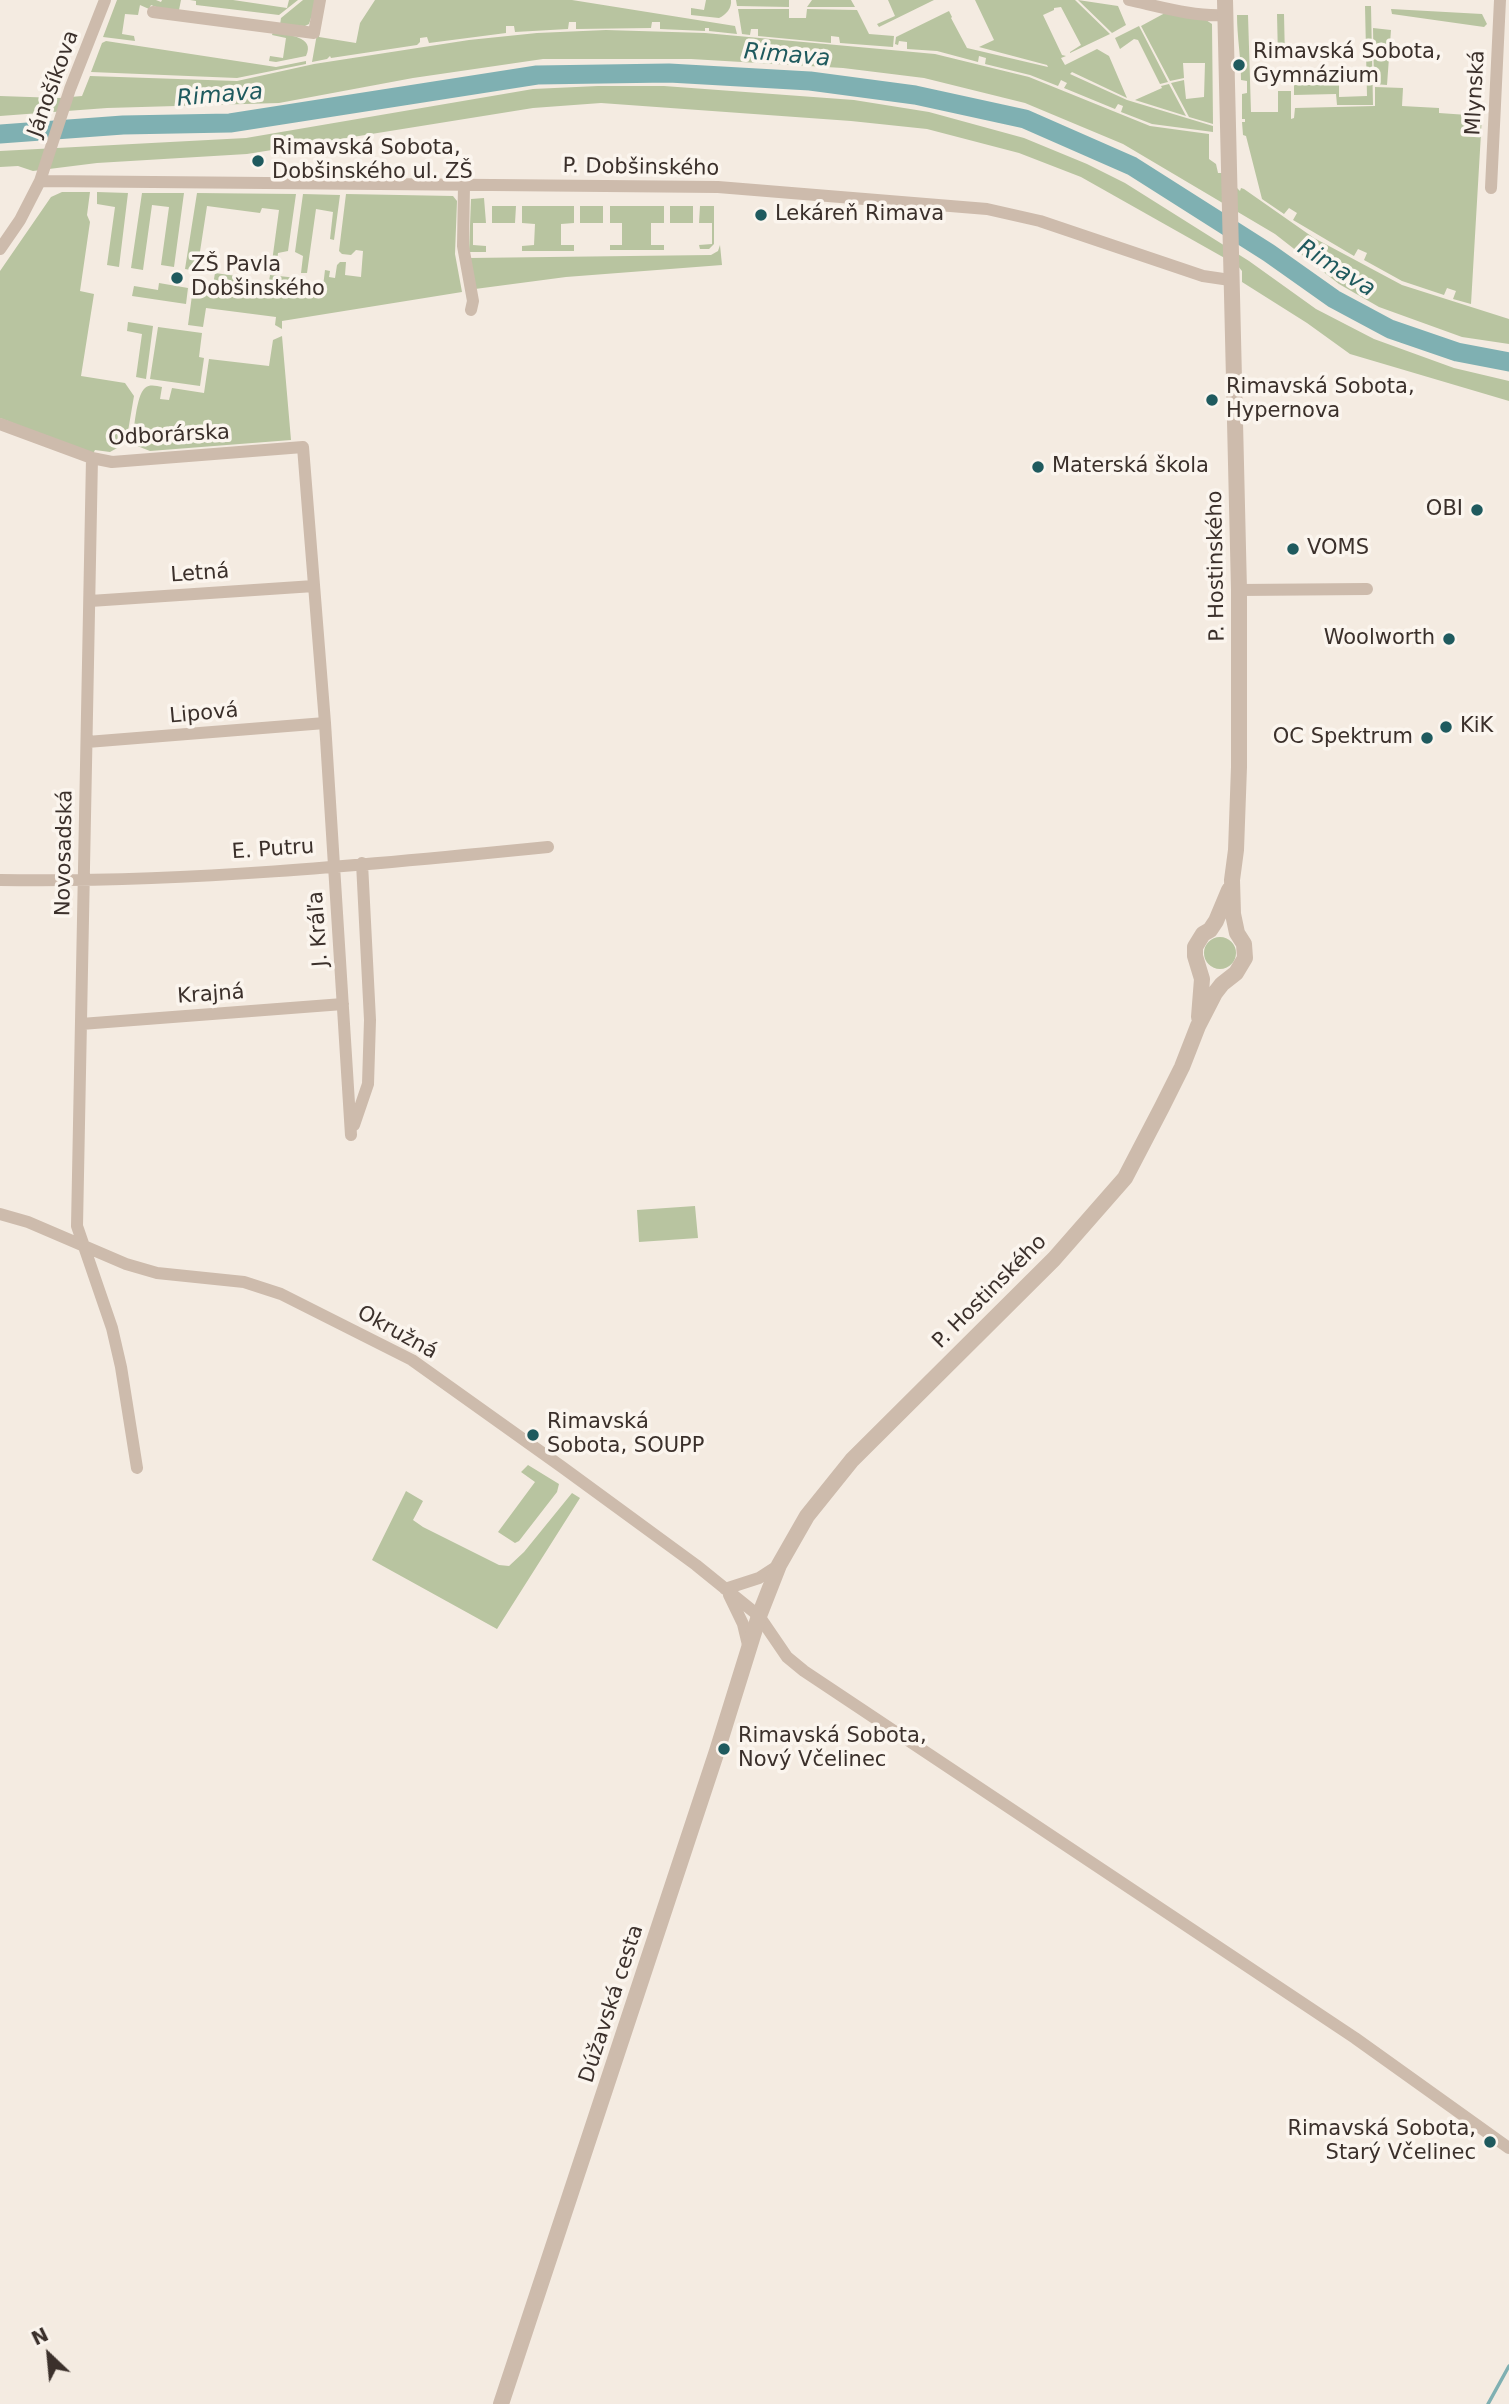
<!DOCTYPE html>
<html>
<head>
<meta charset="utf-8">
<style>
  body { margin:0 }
  #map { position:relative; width:1509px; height:2404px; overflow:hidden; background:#f4ebe1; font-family:"DejaVu Sans",sans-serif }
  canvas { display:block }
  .north { position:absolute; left:14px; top:2320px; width:70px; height:70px; -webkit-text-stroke:5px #fbf5ee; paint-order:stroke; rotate:334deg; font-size:19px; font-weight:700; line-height:28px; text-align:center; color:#3b302b }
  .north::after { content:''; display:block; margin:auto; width:24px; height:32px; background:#3b302b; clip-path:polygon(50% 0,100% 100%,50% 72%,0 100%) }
</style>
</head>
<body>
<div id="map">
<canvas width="1509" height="2404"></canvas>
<div class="north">N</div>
</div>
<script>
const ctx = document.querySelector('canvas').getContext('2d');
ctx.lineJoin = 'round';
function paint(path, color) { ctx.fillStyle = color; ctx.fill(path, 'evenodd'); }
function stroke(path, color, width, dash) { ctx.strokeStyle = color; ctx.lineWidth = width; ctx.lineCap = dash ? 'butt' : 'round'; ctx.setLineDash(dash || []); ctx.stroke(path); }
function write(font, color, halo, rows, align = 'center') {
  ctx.font = font + ' "DejaVu Sans",sans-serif'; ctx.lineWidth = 7; ctx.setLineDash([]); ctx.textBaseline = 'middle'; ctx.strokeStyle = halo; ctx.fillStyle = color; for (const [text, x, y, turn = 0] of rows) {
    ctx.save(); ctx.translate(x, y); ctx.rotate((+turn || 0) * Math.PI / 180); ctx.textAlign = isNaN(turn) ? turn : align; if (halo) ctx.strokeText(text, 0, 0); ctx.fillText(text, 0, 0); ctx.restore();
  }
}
paint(new Path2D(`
  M117 0H156L161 2 162 0H181L179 10 174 14 151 5 149 9 140 5 138 15 125 14 122 34 134 36 135 41 103 37Z
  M190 0H233L287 8 289 0H298L279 15 196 5V1Z
  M303 0H317L309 24 305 26 280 25 281 18Z
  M323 0 319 37 356 43 360 23 375 0H572L735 26 737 34 709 31V28H705V31L660 29V22H652L651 28 576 29V22H569L568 29 515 32 514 26H506V33L429 43 427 37 420 38V42L417 45 331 58 330 56 327 59 312 62Z
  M706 0H731C732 8 726 15 719 18L691 15V8L704 10Z
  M736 0H789V7L737 6Z
  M812 0H851L855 7H807Z
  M888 0H934L879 27 877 24 895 16Z
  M975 0H1075L1110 34 1070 53V52L1081 45 1061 7 1054 8V10L1043 15 1062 55 1066 56 1061 58 1065 65 1097 49 1109 56 1127 98 1072 72 1070 74 1127 100 1213 126V132L1152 124 1121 112 1123 106 1118 104 1115 109 1064 88 1067 83 1061 80 1058 86 1030 75 985 64 986 58 979 56 978 62 937 51 907 49V42L899 41 898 45 895 44 896 37 949 11 952 17 951 18 967 48 1048 67 1047 65 979 47 994 40Z
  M1078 0 1118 6 1126 25 1112 33Z
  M1365 6H1371L1373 105H1337L1336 94 1294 95V85H1339V97L1367 96Z
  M738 9H789V18H806L807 9 857 10 869 34 894 36 893 47 840 43 839 37 831 36V43L758 36V29H751L750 35 742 34Z
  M1391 9 1482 14 1487 24 1484 27 1392 14Z
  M1165 13 1206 20 1212 24 1213 124 1189 117 1171 83 1184 80 1186 99 1204 97 1205 63H1183L1184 78 1170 81 1141 26Z
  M1277 14H1284L1285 59 1278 58Z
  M1237 15H1248L1251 112H1278V91H1291V119L1294 118 1295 108 1375 106V87L1403 88 1402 106 1439 108V113L1482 116 1471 304 1453 299 1456 291 1447 288 1444 295 1402 281 1364 260 1367 253 1358 249 1354 256 1293 220 1297 213 1289 208 1284 214 1262 199 1246 136 1243 135 1242 122H1245V119H1242V94L1247 93V81L1241 80C1241 58 1237 37 1237 15Z
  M1139 26 1168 82 1160 84 1138 40 1134 39 1120 49 1115 38Z
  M1373 28 1391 30 1387 85 1374 84Z
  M606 30 705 33 935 54 1029 77 1150 126 1209 134V159L1216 164 1218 173H1222L1240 191 1241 188 1244 189 1314 238 1402 285 1509 319V344L1462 337 1379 307 1339 284 1275 234 1123 144 1025 103 924 78 843 68 691 59H543L413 78 279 103 107 108 0 116V96L59 98 82 96 90 76 237 81 314 64 469 40 537 33Z
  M273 32C287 35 316 36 306 56L276 62 269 61 270 56 283 58 286 38 272 35Z
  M106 41 276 67 306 61V64L237 78 91 72 102 43Z
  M1169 84 1186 116 1135 100 1162 88 1161 86Z
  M598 86H664L854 100 929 112 1024 138 1087 164 1125 183 1249 261 1316 309 1374 339 1454 368 1509 381V401L1350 354 1307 323 1242 282V271L1237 265 1081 177 1019 153 927 129 851 121 601 103 533 108 247 154 97 163 33 171 18 166 0 167V151L246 138 533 89Z
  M62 192H90L87 215 90 222 80 291 94 294 81 376 125 383 134 396 126 443 110 452 95 450 93 454 0 418V271L51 197Z
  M97 192 128 193 119 267 107 265 115 207 97 204Z
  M142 193H184L174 267 161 265 169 207 152 205 143 270 131 268Z
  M197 193 296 194 288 251 278 253 276 270 271 269 279 210 262 208 260 213 207 206 197 271 185 269Z
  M303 194 340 195 334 240 330 239 333 212 316 209 307 273H301L303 256 295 252Z
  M346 194 453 196 457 201 455 254 462 292 282 321V329L275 325 276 317 206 308 203 327 188 325 193 288 212 291 215 273 251 278 250 291 267 293 270 275 306 279 304 292 322 295 325 270 330 271 329 277 335 278 337 265 340 262H346L345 275 361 277 363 251 356 250 351 255 342 254 339 251Z
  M484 198 486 223H473V245L486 246V252H469L471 199Z
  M492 206H516L515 223H492Z
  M522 206H574V223L561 224V245H574V251H522V246L534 245 535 224 522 223Z
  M580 206H603V223H580Z
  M610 206H664V223H651V245H664V250H610V245H622V223H610Z
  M670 206H693V223H670Z
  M700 206H714V244L709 249H700L699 245 712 244V223H699Z
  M720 245 722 265 566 277 475 289 469 258 711 255 718 251Z
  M159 283 188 288 186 304 132 296 134 286 158 290Z
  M128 322 153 326 146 379 136 377 142 334 127 331Z
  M158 327 202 333 199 357 204 358 200 386 150 379Z
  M282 336 291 440 150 451 132 444C134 432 136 395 145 388 150 384 156 386 162 387L160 399 169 400 172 388 204 393 209 359 269 366 273 340Z
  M1204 953a16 16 0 1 1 32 0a16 16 0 1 1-32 0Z
  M695 1206 698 1238 639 1242 637 1210Z
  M528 1465 559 1484 557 1492 519 1541 515 1543 498 1532 535 1482 521 1472Z
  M406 1491 423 1501 413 1520 423 1527 499 1565 509 1566 524 1552 572 1493 580 1498 497 1629 372 1560Z`), '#b8c4a0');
stroke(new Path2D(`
  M1488 2404 1509 2366`), '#7fb0b2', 3.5);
stroke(new Path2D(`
  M0 134 123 125 230 123 537 75 669 73 810 81 915 95 1025 119 1132 166 1269 253 1334 299 1390 329 1457 352 1509 362`), '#7fb0b2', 19);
stroke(new Path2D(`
  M1129 0C1161 7 1194 17 1226 15
  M153 12 314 33 320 0
  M40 181 718 187 987 209 1040 221 1203 276 1230 280
  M464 185 463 246 473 301 471 310
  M1491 188 1500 0
  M0 249 20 220 40 181 70 89 105 0
  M0 424 92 458 112 462 303 447 325 723 351 1135
  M92 458 77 1226 112 1328 121 1367 137 1468
  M1239 590 1367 589
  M90 601 314 586
  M87 742 325 723
  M0 880C181 883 368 865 548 847
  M81 1024 343 1004
  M354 1125 368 1084 370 1020 362 863
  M0 1214 28 1222 126 1264 157 1273 244 1282 281 1294 412 1360 562 1467 696 1565 759 1616 787 1657 804 1671 1355 2038 1509 2148
  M725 1589 759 1578 779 1565
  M729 1595 743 1624 749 1649`), '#cdbbac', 12);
stroke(new Path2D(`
  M1199 1017 1202 979 1195 956V947L1203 934 1210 930 1216 921 1229 890
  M501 2404 717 1751 759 1616 779 1565 807 1516 852 1460 1054 1259 1125 1178 1162 1107 1182 1067 1198 1026 1215 993 1222 984 1236 973 1245 958 1244 944 1237 933 1233 914 1232 880 1236 850 1239 767V590L1225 0`), '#cdbbac', 16);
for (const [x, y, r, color] of [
  [1239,65,7,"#1f5a5e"],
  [258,161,7,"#1f5a5e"],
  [761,215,7,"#1f5a5e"],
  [177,278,7,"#1f5a5e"],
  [1212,400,7,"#1f5a5e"],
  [1038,467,7,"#1f5a5e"],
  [1477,510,7,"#1f5a5e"],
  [1293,549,7,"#1f5a5e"],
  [1449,639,7,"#1f5a5e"],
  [1446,727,7,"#1f5a5e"],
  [1427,738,7,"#1f5a5e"],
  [533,1435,7,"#1f5a5e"],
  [724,1749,7,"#1f5a5e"],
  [1490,2142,7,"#1f5a5e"]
]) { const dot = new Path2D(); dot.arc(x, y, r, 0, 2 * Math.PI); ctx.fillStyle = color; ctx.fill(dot); stroke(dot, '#fbf5ee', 2.5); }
write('21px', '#3b302b', '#fbf5ee', [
  ["Rimavská Sobota,",1253,53],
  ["Gymnázium",1253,77],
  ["Rimavská Sobota,",272,149],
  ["Dobšinského ul. ZŠ",272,173],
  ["Lekáreň Rimava",775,215],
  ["ZŠ Pavla",191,266],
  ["Dobšinského",191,290],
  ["Rimavská Sobota,",1226,388],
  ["Hypernova",1226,412],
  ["Materská škola",1052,467],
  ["OBI",1463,510,"right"],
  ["VOMS",1307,549],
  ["Woolworth",1435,639,"right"],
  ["KiK",1460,727],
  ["OC Spektrum",1413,738,"right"],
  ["Rimavská",547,1423],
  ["Sobota, SOUPP",547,1447],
  ["Rimavská Sobota,",738,1737],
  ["Nový Včelinec",738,1761],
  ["Rimavská Sobota,",1476,2130,"right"],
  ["Starý Včelinec",1476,2154,"right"]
], 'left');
write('21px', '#3b302b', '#fbf5ee', [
  ["Jánošíkova",54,84,-70],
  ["Mlynská",1476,93,-87],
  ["P. Dobšinského",641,168,1],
  ["Odborárska",169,436,-3],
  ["P. Hostinského",1217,566,-91],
  ["Letná",200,574,-4],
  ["Lipová",204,714,-5],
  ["E. Putru",273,850,-4],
  ["Novosadská",65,853,-89],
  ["J. Kráľa",319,929,-94],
  ["Krajná",211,995,-4],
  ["P. Hostinského",990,1292,-45],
  ["Okružná",397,1333,29],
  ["Dúžavská cesta",612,2004,-72]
]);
write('italic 23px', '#1f5a5e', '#fbf5ee', [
  ["Rimava",787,56,5],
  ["Rimava",220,96,-5],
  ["Rimava",1336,269,32]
]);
</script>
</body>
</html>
